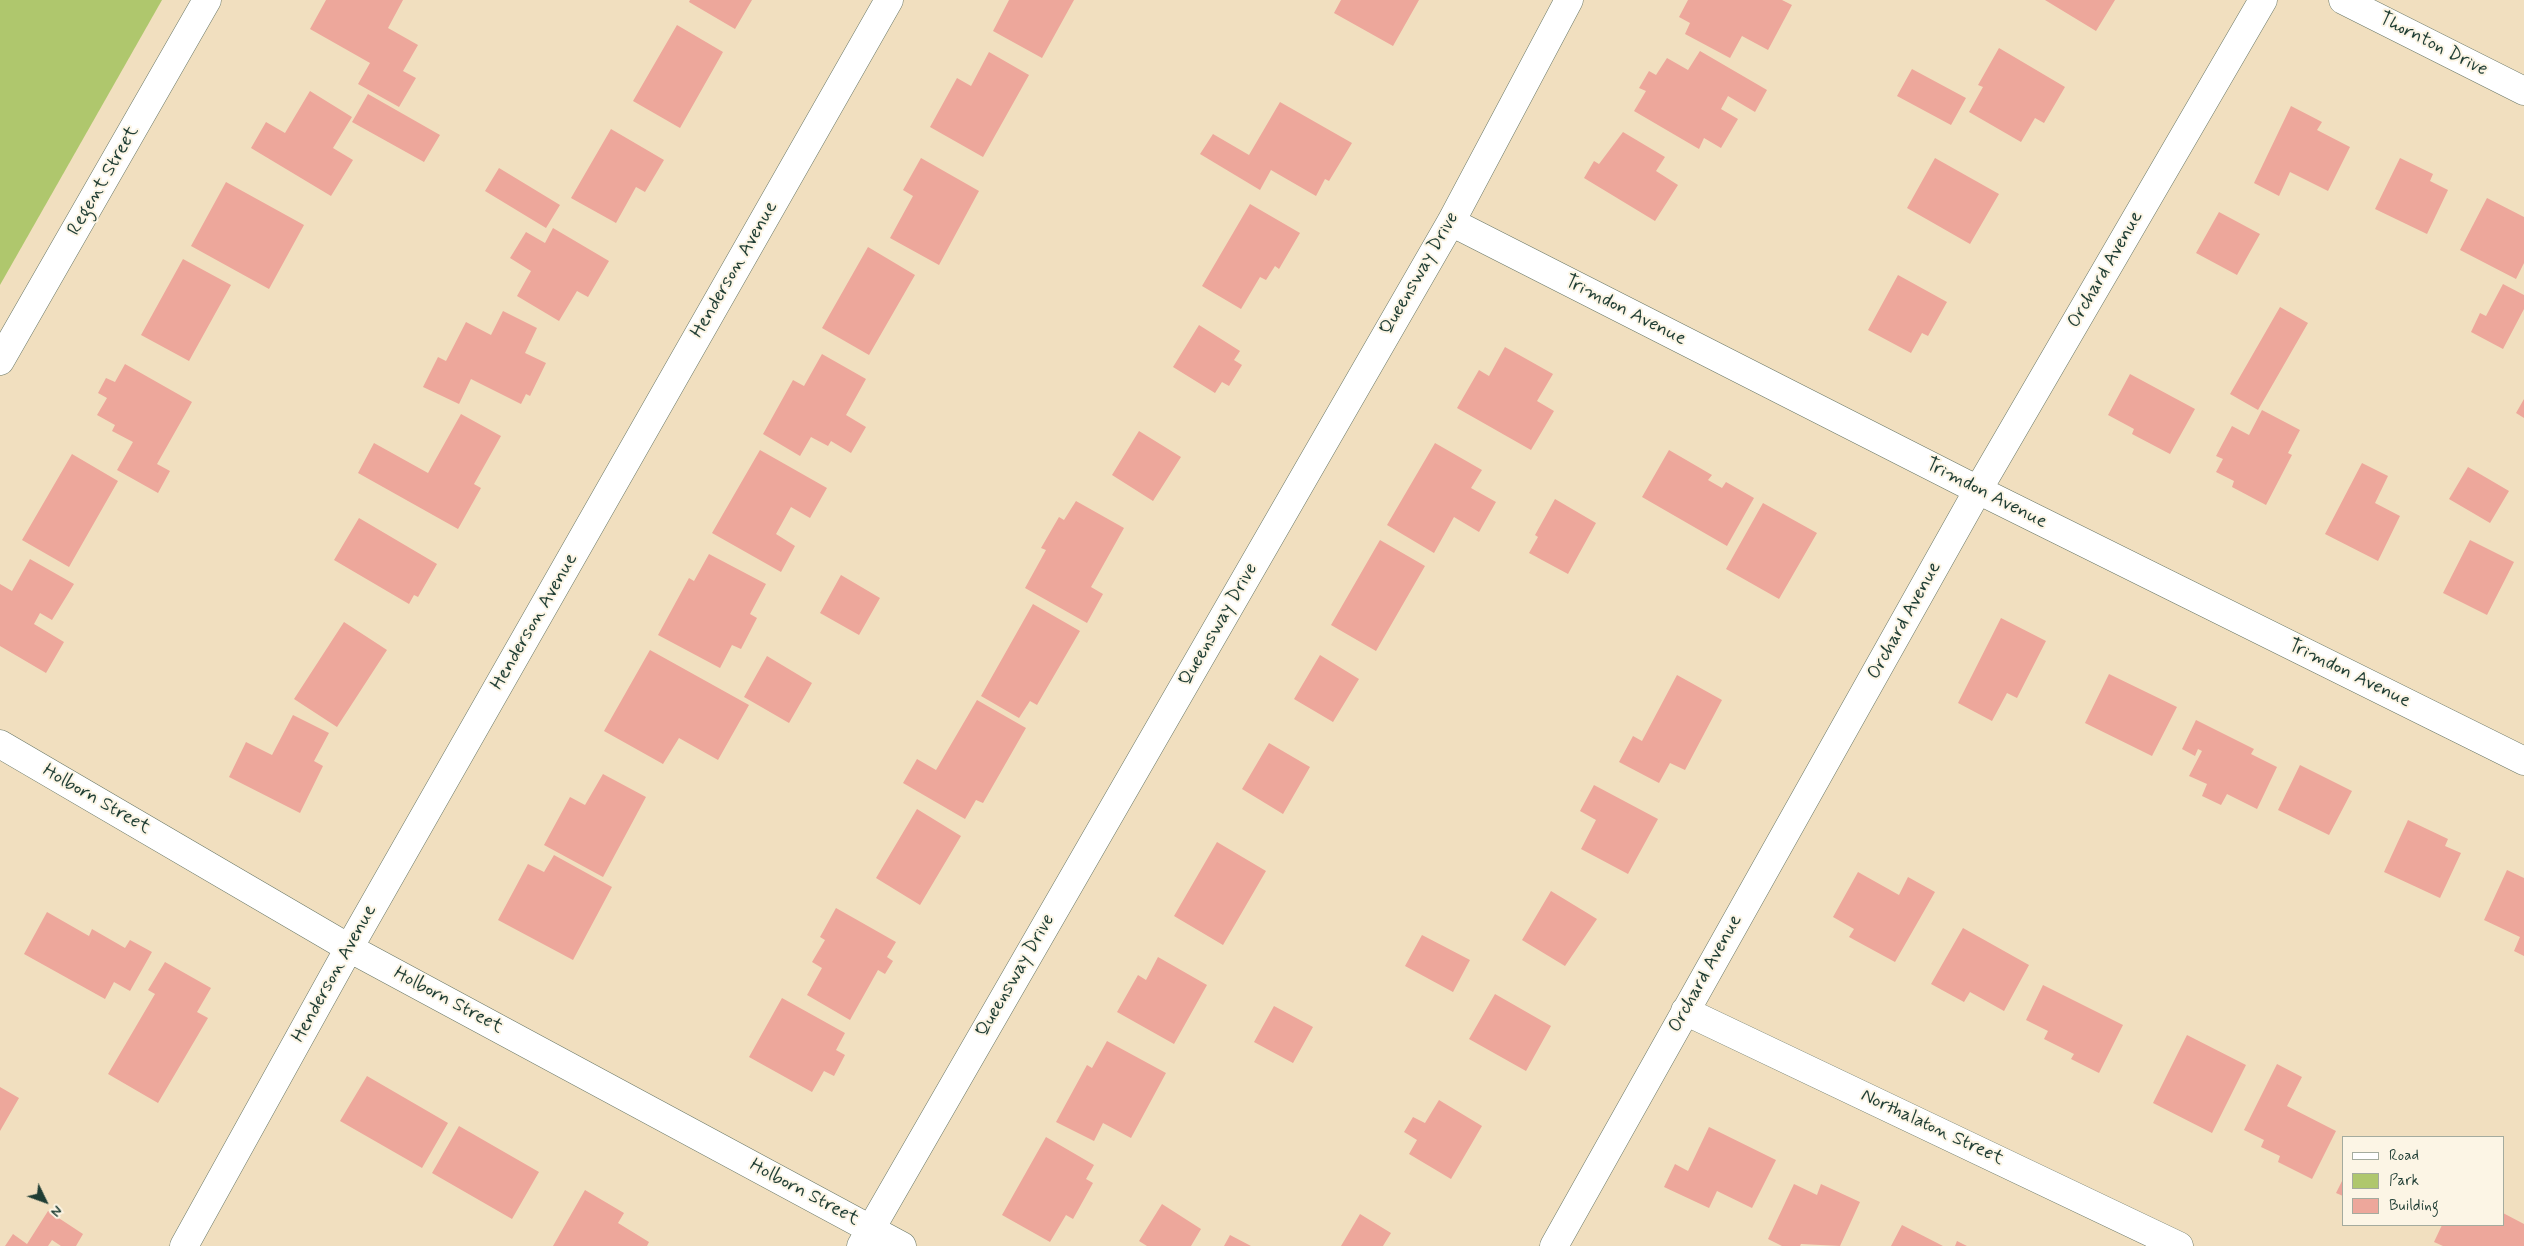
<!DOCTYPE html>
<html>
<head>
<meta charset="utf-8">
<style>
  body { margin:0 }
  #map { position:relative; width:2524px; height:1246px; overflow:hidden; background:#f1dfbf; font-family:Mynerve,sans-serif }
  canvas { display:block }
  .legend { position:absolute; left:2342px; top:1136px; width:162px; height:90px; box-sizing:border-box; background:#fcf5e5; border:1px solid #a4ab9e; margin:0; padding:6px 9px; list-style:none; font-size:15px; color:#1f3d34 }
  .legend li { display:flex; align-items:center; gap:10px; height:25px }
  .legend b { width:25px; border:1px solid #a4ab9e }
  .north { position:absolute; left:20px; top:1176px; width:50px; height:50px; -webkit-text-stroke:4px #fcf5e5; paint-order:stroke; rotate:132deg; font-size:14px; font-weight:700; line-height:20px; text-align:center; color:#1f3d34 }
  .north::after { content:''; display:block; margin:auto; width:18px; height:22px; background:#1f3d34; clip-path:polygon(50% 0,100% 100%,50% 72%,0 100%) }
</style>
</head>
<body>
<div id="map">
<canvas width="2524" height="1246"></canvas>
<ul class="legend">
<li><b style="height:6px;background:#fff"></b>Road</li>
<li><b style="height:14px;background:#afc76d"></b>Park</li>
<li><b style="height:14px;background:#eda79b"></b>Building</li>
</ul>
<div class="north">N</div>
</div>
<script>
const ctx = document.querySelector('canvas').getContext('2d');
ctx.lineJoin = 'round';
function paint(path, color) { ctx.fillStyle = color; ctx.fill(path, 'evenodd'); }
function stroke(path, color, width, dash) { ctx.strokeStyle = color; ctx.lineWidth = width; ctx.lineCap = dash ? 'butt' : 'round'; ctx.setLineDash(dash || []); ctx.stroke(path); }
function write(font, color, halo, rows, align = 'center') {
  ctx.font = font + ' Mynerve,sans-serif'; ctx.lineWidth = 4; ctx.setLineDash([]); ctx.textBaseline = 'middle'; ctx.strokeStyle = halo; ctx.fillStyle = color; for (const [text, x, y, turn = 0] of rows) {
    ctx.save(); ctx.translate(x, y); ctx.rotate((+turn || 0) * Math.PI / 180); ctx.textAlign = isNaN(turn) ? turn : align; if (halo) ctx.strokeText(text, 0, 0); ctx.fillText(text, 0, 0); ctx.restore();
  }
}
paint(new Path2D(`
  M0 0H162L0 285Z`), '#afc76d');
paint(new Path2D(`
  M326 0H403L388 28 418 45 403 71 416 78 399 107 358 84 370 63 310 29Z
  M690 0H752L735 29 689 2Z
  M1009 0H1074L1042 58 993 31Z
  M1341 0H1419L1393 46 1334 13Z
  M1688 0H1782L1792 5 1768 50 1742 36 1730 58 1685 34 1690 23 1679 17Z
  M2045 0H2115L2096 31Z
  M677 25 723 52 680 128 633 101Z
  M1999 48 2065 87 2044 123 2035 118 2021 142 1969 112 1983 87 1978 85Z
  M1700 51 1767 90 1755 112 1728 96 1721 109 1738 119 1721 148 1704 138 1699 149 1634 111 1646 91 1639 88 1649 71 1656 75 1667 58 1688 70Z
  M989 52 1029 75 983 157 930 127 957 78 971 86Z
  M1912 69 1966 98 1951 125 1897 96Z
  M310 91 352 117 333 148 353 160 331 196 251 148 266 122 285 133Z
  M368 94 440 135 424 162 352 122Z
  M1280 102 1352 143 1329 181 1325 179 1316 196 1271 170 1260 190 1200 154 1213 134 1249 155Z
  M2291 106 2322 122 2317 130 2350 147 2328 191 2290 172 2279 196 2254 183Z
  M611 129 664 160 645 192 636 187 616 223 571 198Z
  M1623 132 1665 157 1656 171 1678 185 1655 221 1584 178 1594 161 1599 164Z
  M921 158 979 191 939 265 890 238 913 196 903 190Z
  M1935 158 1999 194 1970 244 1907 208Z
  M2400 158 2433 174 2430 181 2448 190 2427 234 2375 209Z
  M499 168 560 205 546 228 485 191Z
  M226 182 304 225 269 289 191 246Z
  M2487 198 2524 217V263L2516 279 2460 250Z
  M1250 204 1300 233 1279 269 1275 266 1266 280 1260 277 1241 309 1202 286Z
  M2219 212 2260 234 2237 275 2196 253Z
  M553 228 609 261 588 297 577 291 559 321 517 296 531 271 510 258 526 232 545 243Z
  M868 247 915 275 869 355 822 328Z
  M183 259 231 285 189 361 141 335Z
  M1898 275 1947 302 1928 336 1922 333 1911 353 1868 330Z
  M2503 284 2524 295V309L2503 349 2471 332 2480 313 2486 316Z
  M2280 307 2308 323 2258 410 2230 394Z
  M503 311 537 328 525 353 546 363 530 396 526 394 521 404 471 379 459 404 423 387 438 357 446 361 466 322 491 335Z
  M1199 325 1240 351 1234 360 1242 365 1229 386 1222 382 1215 393 1173 367Z
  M1505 347 1553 374 1537 401 1554 411 1531 450 1457 408 1479 370 1489 376Z
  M822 354 866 379 846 415 866 427 851 453 831 441 828 446 811 437 800 456 763 434 793 380 804 386Z
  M125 364 192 402 157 464 170 471 158 493 117 470 133 442 112 431 115 425 97 415 107 398 98 393 106 378 115 382Z
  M2130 374 2195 409 2170 454 2132 434 2134 429 2108 415Z
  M2524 399V418L2516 413Z
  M2262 410 2300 430 2288 453 2292 455 2266 505 2232 487 2234 481 2216 472 2223 459 2216 456 2232 426 2249 435Z
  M461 414 501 436 474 484 481 488 458 529 358 473 374 443 428 473Z
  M1139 431 1181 457 1153 501 1112 475Z
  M1435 443 1482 470 1471 488 1496 502 1479 532 1454 517 1434 553 1387 525Z
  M760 450 827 488 810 518 791 507 776 534 795 546 781 572 712 533Z
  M1669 450 1712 475 1708 480 1722 488 1726 482 1754 498 1727 546 1642 497Z
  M72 454 118 481 69 567 22 540Z
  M2362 463 2388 476 2375 503 2400 516 2378 561 2325 534Z
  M2468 467 2509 491 2490 523 2449 499Z
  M1555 499 1596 523 1568 574 1529 553 1538 537 1535 535Z
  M1076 501 1124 528 1091 587 1103 594 1087 623 1025 588 1046 550 1041 548 1059 517 1064 520Z
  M1763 503 1817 533 1779 599 1726 569Z
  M359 518 437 564 418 597 414 595 409 604 334 560Z
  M1380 540 1425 566 1376 651 1331 625Z
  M2470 540 2514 562 2487 615 2443 593Z
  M709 554 766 584 750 614 757 618 741 649 732 645 720 668 658 635 689 578 694 581Z
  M30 559 74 584 52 620 40 613 34 624 64 642 46 673 0 646V584L12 591Z
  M841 575 880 598 859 635 820 613Z
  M1033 604 1080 631 1037 705 1030 701 1019 718 981 696Z
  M2001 618 2046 641 2017 698 2007 693 1992 721 1958 703Z
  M344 622 387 650 337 727 294 699Z
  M650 650 749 705 718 760 679 738 663 764 604 731Z
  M1320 655 1359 679 1333 722 1294 699Z
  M767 656 812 683 789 723 744 697Z
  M2109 674 2177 707 2152 756 2085 723Z
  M1677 675 1722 700 1685 770 1670 763 1659 783 1619 762 1633 736 1642 741Z
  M977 700 1026 728 983 803 976 800 965 819 903 783 917 759 936 770Z
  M293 715 329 733 314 761 323 766 300 813 229 777 246 742 272 755Z
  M2196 720 2254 749 2251 754 2277 767 2257 809 2227 794 2221 805 2202 796 2207 784 2189 776 2202 751 2198 749 2195 756 2182 749Z
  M1269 743 1310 767 1283 814 1242 789Z
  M2300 765 2352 791 2329 835 2278 810Z
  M603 774 646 797 603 877 544 845 570 797 585 805Z
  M1594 785 1658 819 1628 874 1581 849 1596 820 1580 811Z
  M917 809 961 836 920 905 876 878Z
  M2408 820 2448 839 2445 846 2461 853 2440 898 2384 872Z
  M1217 842 1266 871 1223 945 1174 916Z
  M554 855 612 887 573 960 498 920 528 864 544 872Z
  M2507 870 2524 878V956L2514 951 2520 937 2484 920Z
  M1858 872 1899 895 1908 877 1935 892 1895 962 1849 937 1854 929 1833 917Z
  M1551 891 1597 919 1565 966 1522 940Z
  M836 908 896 942 887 957 893 961 885 974 878 970 850 1020 807 995 822 968 812 962 825 940 820 937Z
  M47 912 89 936 92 929 125 948 130 940 152 952 130 991 114 982 105 999 24 954Z
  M1963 928 2029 965 2004 1011 1970 992 1964 1002 1931 984Z
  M1422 935 1470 960 1453 992 1405 966Z
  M1158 957 1207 985 1174 1044 1117 1012 1138 975 1146 980Z
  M165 962 211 988 197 1012 208 1018 158 1103 108 1074 155 994 148 990Z
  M2043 985 2123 1025 2099 1073 2071 1059 2074 1054 2044 1039 2048 1031 2026 1020Z
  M1495 994 1551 1026 1526 1071 1469 1039Z
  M782 998 845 1033 836 1050 845 1055 834 1076 824 1071 812 1092 749 1057Z
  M1274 1006 1313 1027 1293 1063 1254 1042Z
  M2187 1035 2246 1065 2212 1133 2153 1103Z
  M1107 1041 1166 1073 1131 1138 1103 1123 1094 1141 1056 1122 1087 1065 1092 1068Z
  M2277 1064 2302 1077 2287 1106 2336 1131 2312 1179 2278 1162 2280 1156 2261 1147 2264 1140 2244 1130Z
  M367 1076 448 1123 422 1168 340 1121Z
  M0 1087 19 1098 0 1131Z
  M1439 1100 1482 1126 1451 1179 1409 1154 1417 1140 1404 1132 1413 1117 1425 1123Z
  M459 1126 539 1172 512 1219 432 1173Z
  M1709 1127 1776 1160 1752 1208 1717 1191 1709 1208 1664 1187 1675 1164 1688 1171Z
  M1046 1137 1094 1165 1086 1179 1093 1183 1073 1219 1066 1215 1050 1242 1002 1215Z
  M2343 1179V1196L2336 1193Z
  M1794 1184 1817 1195 1821 1184 1860 1202 1840 1246 1801 1244 1800 1246H1782L1768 1239Z
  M585 1190 624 1213 618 1223 649 1242 647 1246H553Z
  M1162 1204 1201 1229 1191 1246H1147L1139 1241Z
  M48 1211 83 1234 76 1246H61L52 1240 48 1246H5L13 1234 27 1244Z
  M2503 1213 2524 1224V1246H2443L2434 1242 2442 1225H2503Z
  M1360 1214 1391 1233 1383 1246H1341Z
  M1902 1225 1943 1246H1891Z
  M1230 1235 1251 1246H1224Z
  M1957 1241 1967 1246H1955Z`), '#eda79b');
const minor = new Path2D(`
  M2343 0 2524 91
  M1451 222 1978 490 2524 761
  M0 361 207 0
  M0 744 349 948 902 1246
  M1685 1011 2179 1246
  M184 1246 349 948 889 0
  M861 1246 1451 222 1569 0
  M1554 1246 1978 490 2263 0`);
stroke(minor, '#687665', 29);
stroke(minor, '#fff', 28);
write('19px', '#1f3d34', '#fcf5e5', [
  ["Thornton Drive",2433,45,27],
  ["Regent Street",104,181,-60],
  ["Henderson Avenue",735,270,-60],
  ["Orchard Avenue",2106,270,-60],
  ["Queensway Drive",1420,274,-60],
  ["Trimdon Avenue",1625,311,27],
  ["Trimdon Avenue",1986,494,27],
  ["Orchard Avenue",1905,621,-61],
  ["Henderson Avenue",535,622,-60],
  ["Queensway Drive",1219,625,-60],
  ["Trimdon Avenue",2349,674,26],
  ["Holborn Street",96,800,30],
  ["Henderson Avenue",335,974,-61],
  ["Orchard Avenue",1706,974,-61],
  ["Queensway Drive",1016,976,-60],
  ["Holborn Street",448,1001,28],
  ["Northalaton Street",1932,1128,25],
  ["Holborn Street",804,1193,28]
]);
</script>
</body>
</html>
